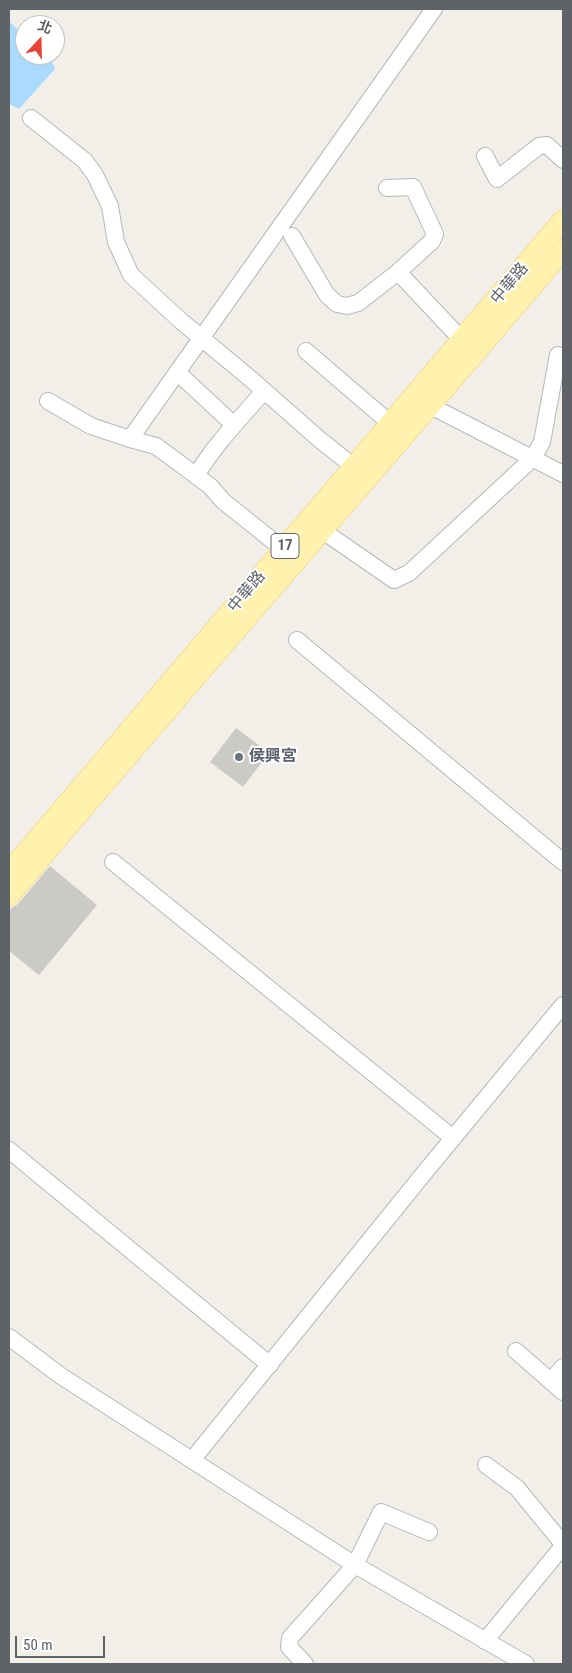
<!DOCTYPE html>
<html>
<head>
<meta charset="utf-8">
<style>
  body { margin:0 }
  #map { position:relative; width:572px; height:1673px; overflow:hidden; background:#f1efe8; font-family:"Roboto Condensed","Noto Sans TC",sans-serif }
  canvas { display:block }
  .frame { position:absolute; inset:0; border:10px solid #5f6368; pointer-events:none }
  .north { position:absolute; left:15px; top:15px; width:50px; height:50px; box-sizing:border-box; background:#fff; border:1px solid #bfc1c3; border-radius:50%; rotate:21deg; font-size:14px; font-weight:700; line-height:20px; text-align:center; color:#5f6368 }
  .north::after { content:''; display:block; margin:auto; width:18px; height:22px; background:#ea4335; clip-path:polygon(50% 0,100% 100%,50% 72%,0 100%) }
  .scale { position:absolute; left:15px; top:1636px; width:90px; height:22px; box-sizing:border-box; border:2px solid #5f6368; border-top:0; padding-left:6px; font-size:15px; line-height:18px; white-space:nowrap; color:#5f6368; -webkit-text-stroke:4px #fff; paint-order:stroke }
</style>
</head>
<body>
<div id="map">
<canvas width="572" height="1673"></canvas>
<div class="frame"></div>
<div class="north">北</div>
<div class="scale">50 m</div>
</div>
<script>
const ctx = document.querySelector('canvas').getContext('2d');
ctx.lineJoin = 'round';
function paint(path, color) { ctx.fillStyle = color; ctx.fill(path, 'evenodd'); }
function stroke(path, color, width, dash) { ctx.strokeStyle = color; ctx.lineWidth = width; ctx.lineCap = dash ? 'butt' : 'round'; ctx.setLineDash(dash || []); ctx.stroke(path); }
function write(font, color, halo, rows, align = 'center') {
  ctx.font = font + ' "Roboto Condensed","Noto Sans TC",sans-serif'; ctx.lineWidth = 4; ctx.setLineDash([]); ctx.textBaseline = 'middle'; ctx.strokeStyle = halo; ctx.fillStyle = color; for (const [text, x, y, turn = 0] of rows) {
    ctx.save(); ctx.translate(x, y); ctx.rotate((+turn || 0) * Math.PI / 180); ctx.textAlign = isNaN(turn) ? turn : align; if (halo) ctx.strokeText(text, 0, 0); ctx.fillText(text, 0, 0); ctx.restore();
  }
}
paint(new Path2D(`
  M9 21 25 37V55C41 55 49 51 55 69L19 109 9 104Z`), '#aadaff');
paint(new Path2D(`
  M236 728 269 753 243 787 210 762Z
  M50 866 97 905 39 975 9 951V910L18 904Z`), '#cccac5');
const minor = new Path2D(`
  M31 118 85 161 95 175 110 206 116 242 131 275 181 321 252 380 319 439 354 467
  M485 156 497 179 539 146 547 145 563 160
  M292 236 327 295 337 304 347 306 358 303 398 272 432 241 435 234 413 187 387 188
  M398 272 462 340
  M306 351 391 424
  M177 372 234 425
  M48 401 91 426 130 439
  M421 401 563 474
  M196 476C214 445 241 418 264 391
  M323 531 394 580 409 573 533 458 542 442 558 355
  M283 549 223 501 210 486 156 446 130 439 434 9
  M297 640 563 862
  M113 862 453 1138
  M9 1150 270 1365
  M9 1337 61 1376 355 1565 526 1664
  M516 1351 563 1392
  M551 1381 563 1367
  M192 1460 425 1172 563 1005
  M486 1465 517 1488 563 1544
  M485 1641 563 1546
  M305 1664 289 1647 290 1638 355 1565 381 1512 429 1532`);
const major = new Path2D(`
  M9 872 563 220
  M9 896C191 679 380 467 563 250`);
stroke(minor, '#b5b8bc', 18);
stroke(major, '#f2c960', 21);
stroke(minor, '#fff', 16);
stroke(major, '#fff2af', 20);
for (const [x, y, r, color] of [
  [239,757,5,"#6b7280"]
]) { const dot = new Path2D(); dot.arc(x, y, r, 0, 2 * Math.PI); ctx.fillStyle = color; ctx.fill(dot); stroke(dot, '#fff', 2); }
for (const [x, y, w] of [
  [285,546,28]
]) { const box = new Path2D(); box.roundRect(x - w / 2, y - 12.5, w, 25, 4); ctx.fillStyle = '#fff'; ctx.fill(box); stroke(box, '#5f6368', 1); }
write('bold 15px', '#5f6368', null, [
  ["17",285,546]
]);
write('16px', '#5f6368', '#fff', [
  ["中華路",510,284,-50],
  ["中華路",247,592,-50]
]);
write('bold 16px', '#5b616d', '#fff', [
  ["侯興宮",249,757]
], 'left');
</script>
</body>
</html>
